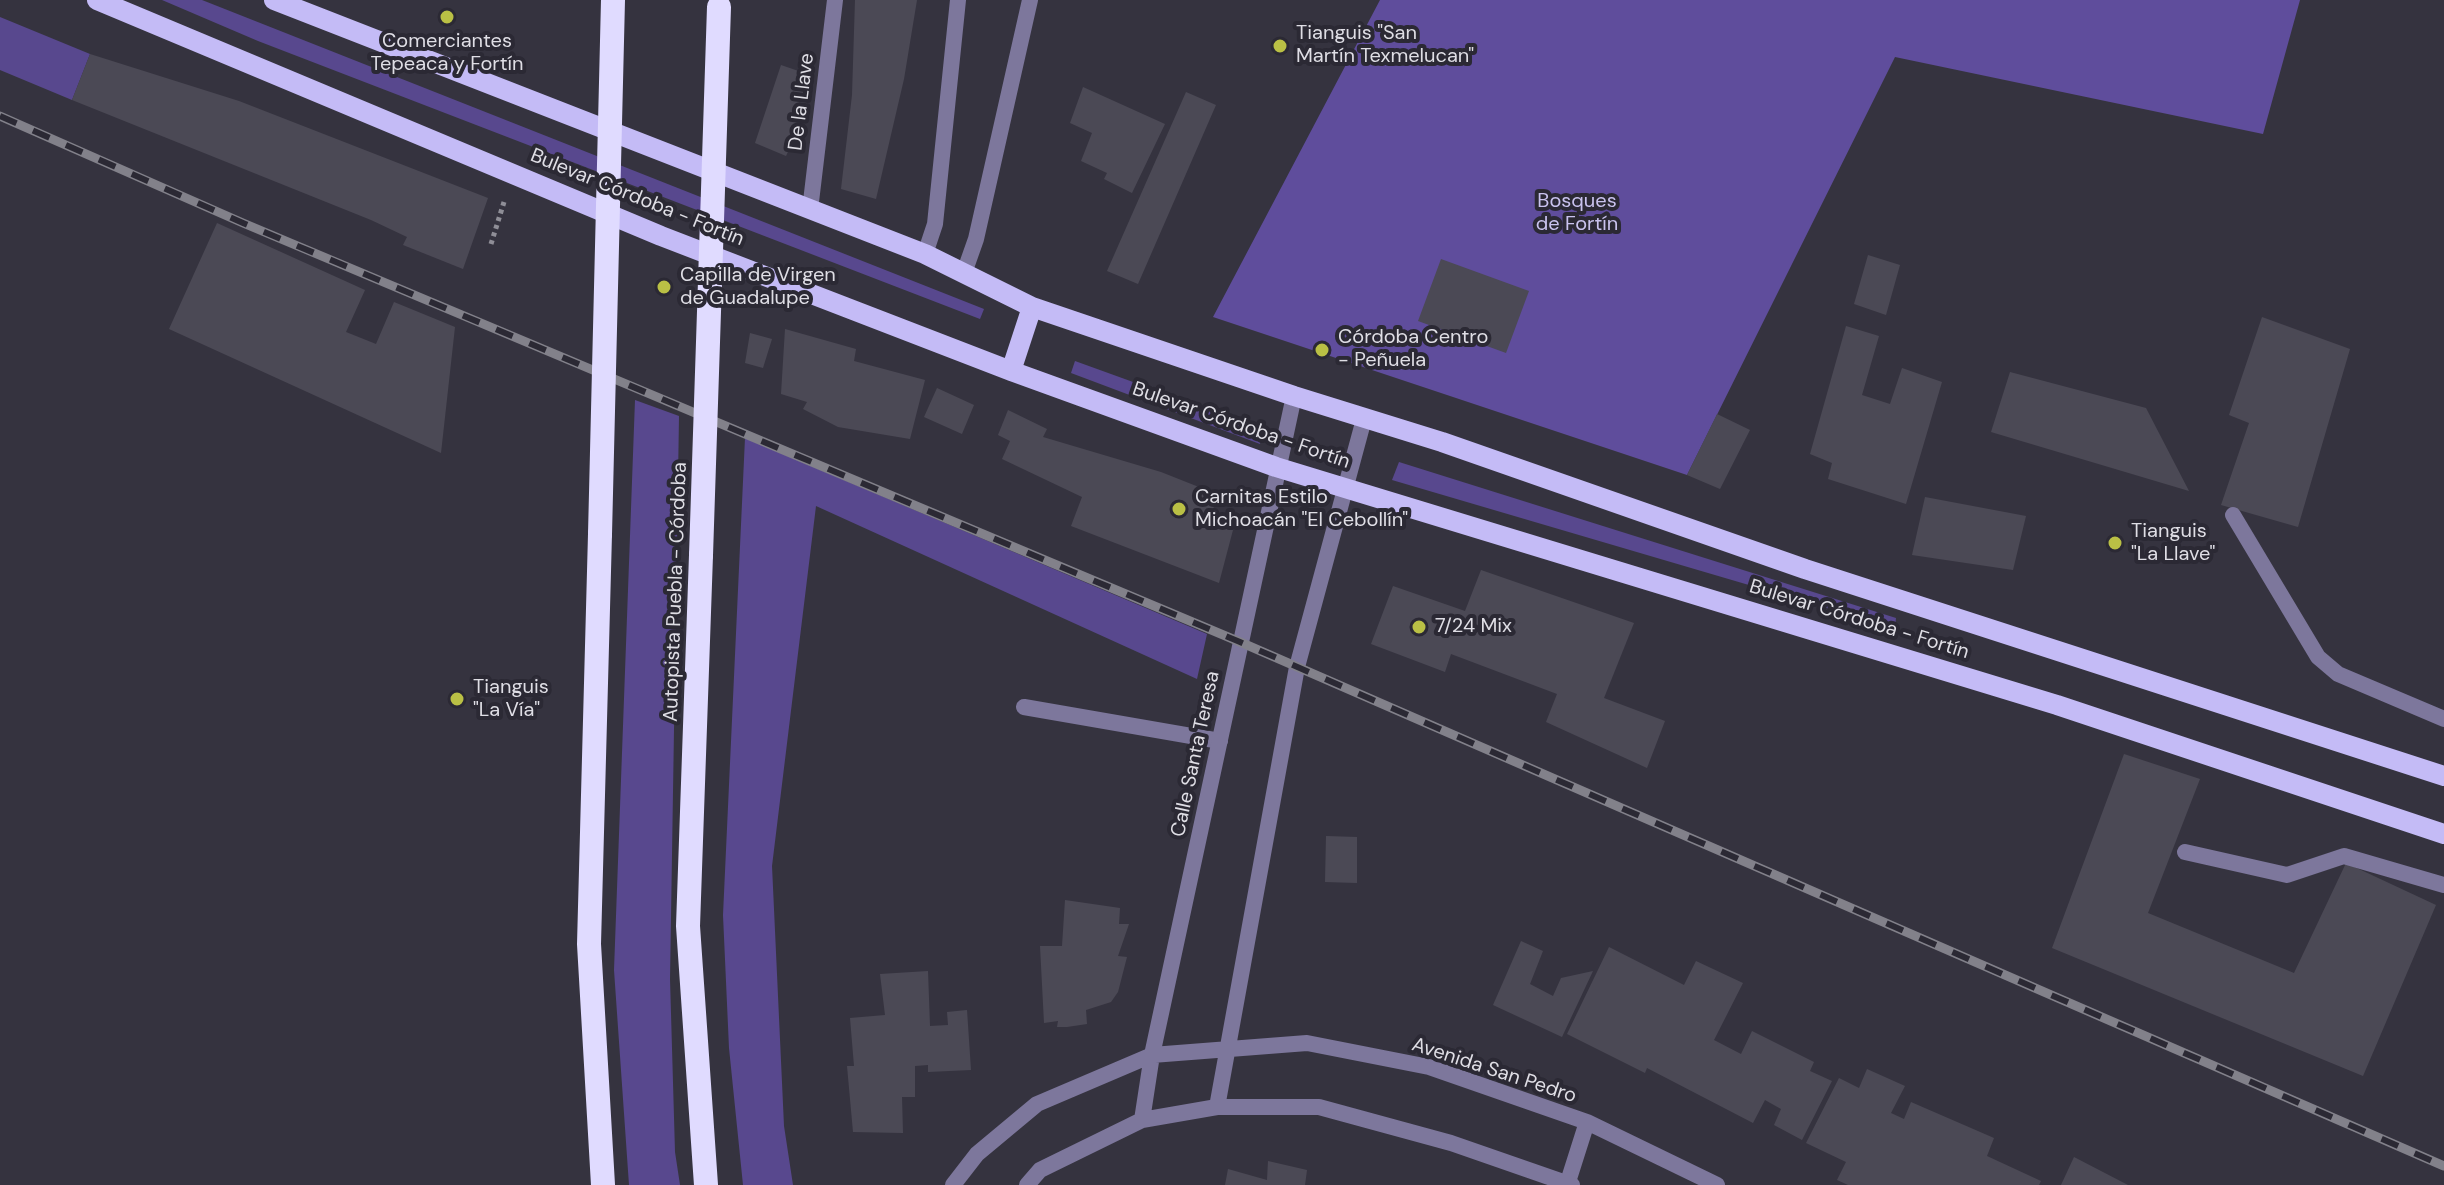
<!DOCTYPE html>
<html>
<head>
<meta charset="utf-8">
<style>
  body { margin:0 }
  canvas { display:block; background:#35333f }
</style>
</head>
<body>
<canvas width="2444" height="1185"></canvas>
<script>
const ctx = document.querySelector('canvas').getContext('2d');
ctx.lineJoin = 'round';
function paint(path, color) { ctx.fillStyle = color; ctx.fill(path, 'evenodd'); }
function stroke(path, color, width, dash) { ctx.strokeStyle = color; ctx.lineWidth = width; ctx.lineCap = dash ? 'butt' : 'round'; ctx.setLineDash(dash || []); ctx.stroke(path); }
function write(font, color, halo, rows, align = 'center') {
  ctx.font = font + ' "DM Sans",sans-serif'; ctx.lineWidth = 8; ctx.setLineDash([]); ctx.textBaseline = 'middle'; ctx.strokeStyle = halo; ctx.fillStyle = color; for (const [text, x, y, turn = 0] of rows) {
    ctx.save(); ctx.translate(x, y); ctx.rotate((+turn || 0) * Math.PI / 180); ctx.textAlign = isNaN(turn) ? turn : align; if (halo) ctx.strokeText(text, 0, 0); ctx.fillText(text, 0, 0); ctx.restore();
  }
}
paint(new Path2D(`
  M162 0H202L984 309 980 319 258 41Z
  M0 17 90 54 72 100 0 70Z
  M1075 361 1263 429 1260 444 1071 373Z
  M635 400 679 416 670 979 675 1152 680 1185H629L614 970Z
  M745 438 1207 634 1197 679 816 506 772 866 784 1126 793 1185H743L729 1048 723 915Z
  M1399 462 1896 618 1895 628 1392 480Z`), '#58488e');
paint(new Path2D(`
  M1380 0H2300L2263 134 1895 57 1687 475 1213 317Z`), '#5f4d9c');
paint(new Path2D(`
  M855 0H917L904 79 876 199 841 189 852 95Z
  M90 54 239 101 488 198 463 269 403 245 407 237 371 220 72 100Z
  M781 65 813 76 804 118 786 156 755 143Z
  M1083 87 1165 124 1132 193 1104 179 1107 173 1081 161 1092 133 1070 123Z
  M1186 92 1216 105 1138 284 1107 271Z
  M217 223 365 290 346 332 376 344 394 302 455 327 441 453 169 329Z
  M1868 255 1900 265 1886 315 1854 304Z
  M1441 259 1529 291 1506 353 1418 321Z
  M2262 317 2350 349 2298 527 2221 505 2249 423 2229 415Z
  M1846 326 1879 336 1862 395 1890 404 1902 368 1942 382 1906 504 1828 479 1832 463 1810 454Z
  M785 329 856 349 854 361 925 380 910 439 838 427 803 409 807 402 781 394Z
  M750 333 772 339 763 368 745 363Z
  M2010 372 2146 408 2189 491 1991 432Z
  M937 388 974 405 962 434 924 417Z
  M1008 410 1047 429 1043 437 1161 472 1219 495 1207 523 1233 530 1219 583 1071 526 1082 497 1002 459 1010 441 998 435Z
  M1717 414 1750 430 1720 489 1687 475Z
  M1925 497 2026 516 2013 570 1912 555Z
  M1481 570 1634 623 1604 698 1665 721 1647 768 1546 722 1557 694 1451 654 1445 672 1371 644 1393 586 1465 611Z
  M2124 754 2200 779 2148 913 2294 973 2346 863 2436 905 2363 1076 2052 948Z
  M1326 836 1357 837V883L1325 882Z
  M1065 900 1120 908 1119 924H1129L1118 956 1127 957 1118 992 1111 1002 1086 1010 1087 1024 1067 1027H1057L1058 1021 1044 1023 1040 946H1062Z
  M1521 941 1543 951 1530 984 1553 996 1561 978 1593 971 1562 1037 1493 1005Z
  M1609 947 1684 985 1696 961 1743 983 1714 1040 1741 1054 1752 1031 1814 1062 1810 1071 1832 1081 1802 1140 1774 1125 1781 1109 1765 1100 1753 1123 1647 1068 1645 1073 1567 1034Z
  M928 971 930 1026 948 1025 947 1012 967 1010 971 1070 928 1072V1065L915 1066V1097H902L903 1133 853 1132 847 1066H854L850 1018 885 1015 880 974Z
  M1867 1069 1905 1086 1891 1113 1904 1119 1911 1102 1994 1138 1987 1156 2041 1181 2039 1185H1848L1837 1180 1846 1162 1806 1143 1839 1078 1859 1088Z
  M2074 1157 2128 1185H2061Z
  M1268 1161 1307 1170 1305 1185H1225L1228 1169 1267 1180Z`), '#4b4955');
stroke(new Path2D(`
  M491 244 504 202`), '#8f8e97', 5, [4, 4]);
stroke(new Path2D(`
  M925 254 935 224 958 0
  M964 273 976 239 1030 0
  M2233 515 2318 657 2338 674 2444 719
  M1024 707 1220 741
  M2185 852 2287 875 2344 856 2444 885`), '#7d779c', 16);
stroke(new Path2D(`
  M810 210 835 0
  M1217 1107 1297 667 1364 419
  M1142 1120 1152 1055 1294 396
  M953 1185 977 1154 1037 1104 1152 1055 1307 1043 1429 1067 1587 1122 1717 1185
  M1027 1185 1040 1170 1142 1120 1217 1107H1319L1451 1143 1572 1185
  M1567 1185 1587 1122`), '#7d779c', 16);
stroke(new Path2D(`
  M97 0 661 236 1011 371 1276 467 2057 705 2444 834
  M274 0 925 254 1032 307 1294 396 1442 442 1805 569 2444 776
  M1011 371 1032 307`), '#c4bbf6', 20);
stroke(new Path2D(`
  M600 534 589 944 603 1185
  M701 555 688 926 706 1185`), '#e0dbff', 24);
const rail = new Path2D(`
  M0 116 243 223 1240 642 2444 1166`);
stroke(rail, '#82818a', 9);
stroke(rail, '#2b2934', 6, [18]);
stroke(new Path2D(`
  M600 534 613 0
  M701 555 719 7`), '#e0dbff', 24);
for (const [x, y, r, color] of [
  [447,17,8,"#bac045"],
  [1280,46,8,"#bac045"],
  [664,287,8,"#bac045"],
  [1322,350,8,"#bac045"],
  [1179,509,8,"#bac045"],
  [2115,543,8,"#bac045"],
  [1419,627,8,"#bac045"],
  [457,699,8,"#bac045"]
]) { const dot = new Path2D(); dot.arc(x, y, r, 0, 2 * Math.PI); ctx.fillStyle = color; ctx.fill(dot); stroke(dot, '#2b2934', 3); }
write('20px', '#dfdee5', '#2b2934', [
  ["Tianguis \"San",1296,34],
  ["Martín Texmelucan\"",1296,57],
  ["Comerciantes",447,42,"center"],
  ["Tepeaca y Fortín",447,65,"center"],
  ["Capilla de Virgen",680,276],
  ["de Guadalupe",680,299],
  ["Córdoba Centro",1338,338],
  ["- Peñuela",1338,361],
  ["Carnitas Estilo",1195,498],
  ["Michoacán \"El Cebollín\"",1195,521],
  ["Tianguis",2131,532],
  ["\"La Llave\"",2131,555],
  ["7/24 Mix",1435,627],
  ["Tianguis",473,688],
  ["\"La Vía\"",473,711]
], 'left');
write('20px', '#dfdee5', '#2b2934', [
  ["De la Llave",802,102,-83],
  ["Bulevar Córdoba - Fortín",637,198,22],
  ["Bulevar Córdoba - Fortín",1241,426,19],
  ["Autopista Puebla - Córdoba",676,592,-88],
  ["Bulevar Córdoba - Fortín",1859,620,17],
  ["Calle Santa Teresa",1196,754,-78],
  ["Avenida San Pedro",1494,1071,18]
]);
write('20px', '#c9c2ee', '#2b2934', [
  ["Bosques",1577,202],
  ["de Fortín",1577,225]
]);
</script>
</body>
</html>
